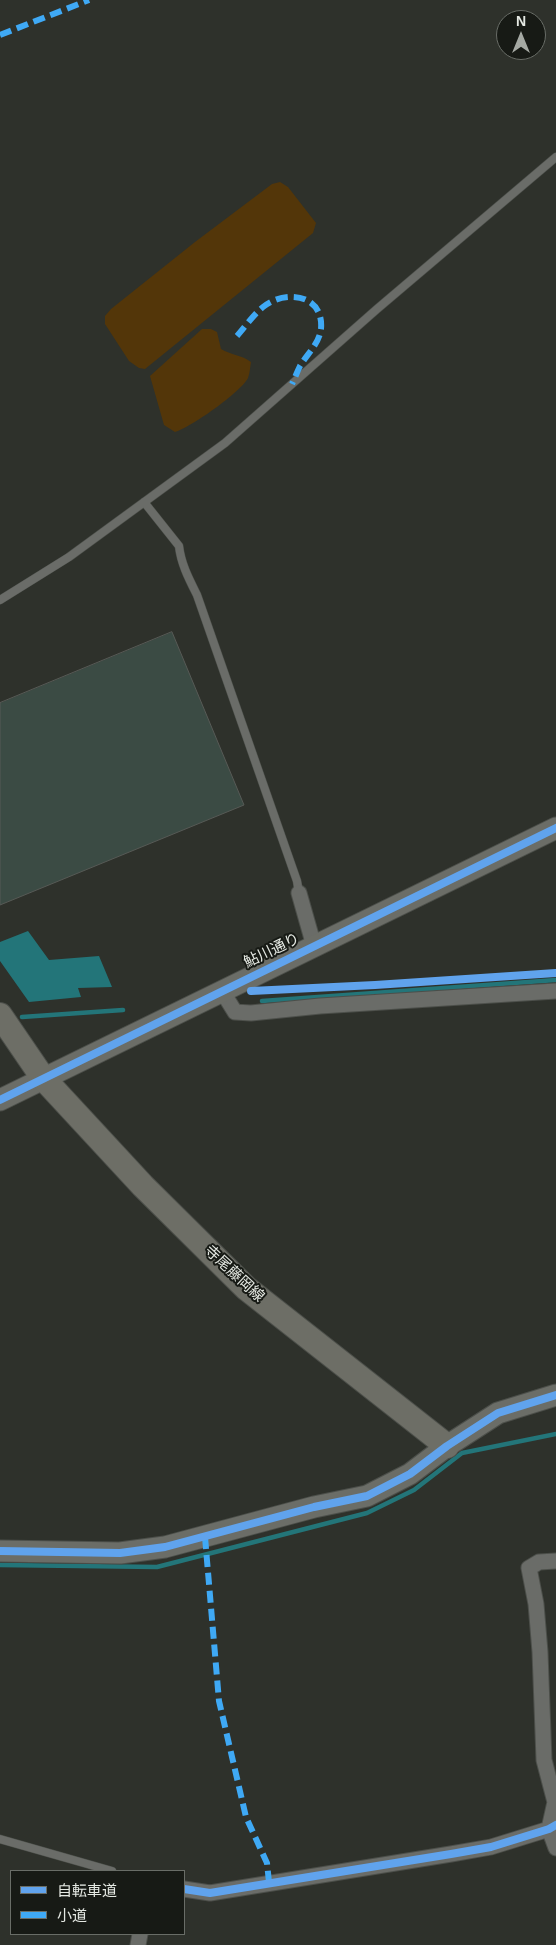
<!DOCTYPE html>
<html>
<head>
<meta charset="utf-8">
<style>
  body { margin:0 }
  #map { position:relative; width:556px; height:1945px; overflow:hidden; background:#2e312b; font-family:Helvetica,"Noto Sans JP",sans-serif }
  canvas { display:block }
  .legend { position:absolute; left:10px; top:1870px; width:175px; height:65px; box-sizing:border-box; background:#171a15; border:1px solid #696d67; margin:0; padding:6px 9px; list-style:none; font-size:15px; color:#e5e9e3 }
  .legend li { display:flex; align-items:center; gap:10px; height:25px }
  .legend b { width:25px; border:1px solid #696d67 }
  .north { position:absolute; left:496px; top:10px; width:50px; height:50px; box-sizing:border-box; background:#171a15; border:1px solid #696d67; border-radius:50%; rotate:0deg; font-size:14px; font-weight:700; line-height:20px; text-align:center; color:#e5e9e3 }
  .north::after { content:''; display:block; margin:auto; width:18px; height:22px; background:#a5a9a3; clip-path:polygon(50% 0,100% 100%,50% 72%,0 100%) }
</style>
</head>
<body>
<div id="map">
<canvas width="556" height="1945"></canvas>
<ul class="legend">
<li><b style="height:6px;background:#60a3ed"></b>自転車道</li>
<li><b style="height:6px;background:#3fa9f5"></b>小道</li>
</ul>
<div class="north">N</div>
</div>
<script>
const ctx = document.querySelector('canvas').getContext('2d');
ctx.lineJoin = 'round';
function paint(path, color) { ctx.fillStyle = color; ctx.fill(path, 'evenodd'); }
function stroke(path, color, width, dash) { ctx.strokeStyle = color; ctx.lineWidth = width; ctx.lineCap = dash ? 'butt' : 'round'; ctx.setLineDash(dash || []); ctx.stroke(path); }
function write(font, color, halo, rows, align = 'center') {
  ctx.font = font + ' Helvetica,"Noto Sans JP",sans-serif'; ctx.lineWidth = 4; ctx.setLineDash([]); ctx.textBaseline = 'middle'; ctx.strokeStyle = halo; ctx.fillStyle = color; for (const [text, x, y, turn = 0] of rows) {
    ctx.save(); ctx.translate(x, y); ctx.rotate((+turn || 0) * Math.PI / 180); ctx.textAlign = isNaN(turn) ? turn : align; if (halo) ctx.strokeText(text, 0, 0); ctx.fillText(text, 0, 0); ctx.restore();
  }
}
paint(new Path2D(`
  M280 182 288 187 316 223 313 233 145 369 139 368 129 361 105 324V316L111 309 195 242 272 184Z
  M202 329H211L217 332 221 349C231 355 242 355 251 362 250 367 250 373 248 378 241 392 190 428 175 432L164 425 150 376Z`), '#533609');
paint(new Path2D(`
  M28 931 49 960 99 956 112 987 78 988 81 997 29 1002 0 961V942Z`), '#237579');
stroke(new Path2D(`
  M262 1001 556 980
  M22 1017 123 1010
  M0 1565 157 1567 367 1513 414 1490 462 1453 556 1434`), '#237579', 4.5);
const building = new Path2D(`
  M172 632 244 805 0 905V703Z`);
paint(building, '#3b4b44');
stroke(building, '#575a56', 1);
const lane = new Path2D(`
  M144 502 179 546C181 564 189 579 197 595L297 881 299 893
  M0 600 69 557 225 443 377 309 556 157
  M0 1839 112 1871`);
const street = new Path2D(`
  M299 893 314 946
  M222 991 235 1012 251 1013 320 1006 556 991
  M556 1561 539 1562 529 1568 536 1604 540 1652 544 1760 555 1802 549 1829 556 1848
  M184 1889 210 1893 451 1854 491 1847 549 1829 556 1825
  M138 1945 140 1934`);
const secondary = new Path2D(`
  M0 1100 556 828
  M0 1551 120 1553 165 1547 314 1507 367 1496 410 1474 447 1446 498 1413 556 1395`);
const primary = new Path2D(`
  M0 1015 43 1078 143 1186 246 1288 447 1446`);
stroke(lane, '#4c4f4a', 9);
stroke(street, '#4c4f4a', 17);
stroke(secondary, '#4c4f4a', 23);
stroke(primary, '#4c4f4a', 26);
stroke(lane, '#6a6c68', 8);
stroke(street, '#6a6c68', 15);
stroke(secondary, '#6b6d67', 21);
stroke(primary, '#6d6e66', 24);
stroke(new Path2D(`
  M0 35 89 0
  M237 336C245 327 253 315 263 307 285 289 324 294 321 329 319 344 307 354 300 366 297 372 295 378 292 384
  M205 1537 219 1701 246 1817 267 1863 269 1882`), '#3fa9f5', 6, [12, 6]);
stroke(new Path2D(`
  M251 991 375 985 556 973
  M0 1100 556 828
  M0 1551 120 1553 165 1547 314 1507 367 1496 410 1474 447 1446 498 1413 556 1395
  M184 1889 210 1893 451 1854 491 1847 549 1829 556 1825`), '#60a3ed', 8);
write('15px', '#e5e9e3', '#171a15', [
  ["鮎川通り",272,951,-26],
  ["寺尾藤岡線",234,1274,43]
]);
</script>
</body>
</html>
